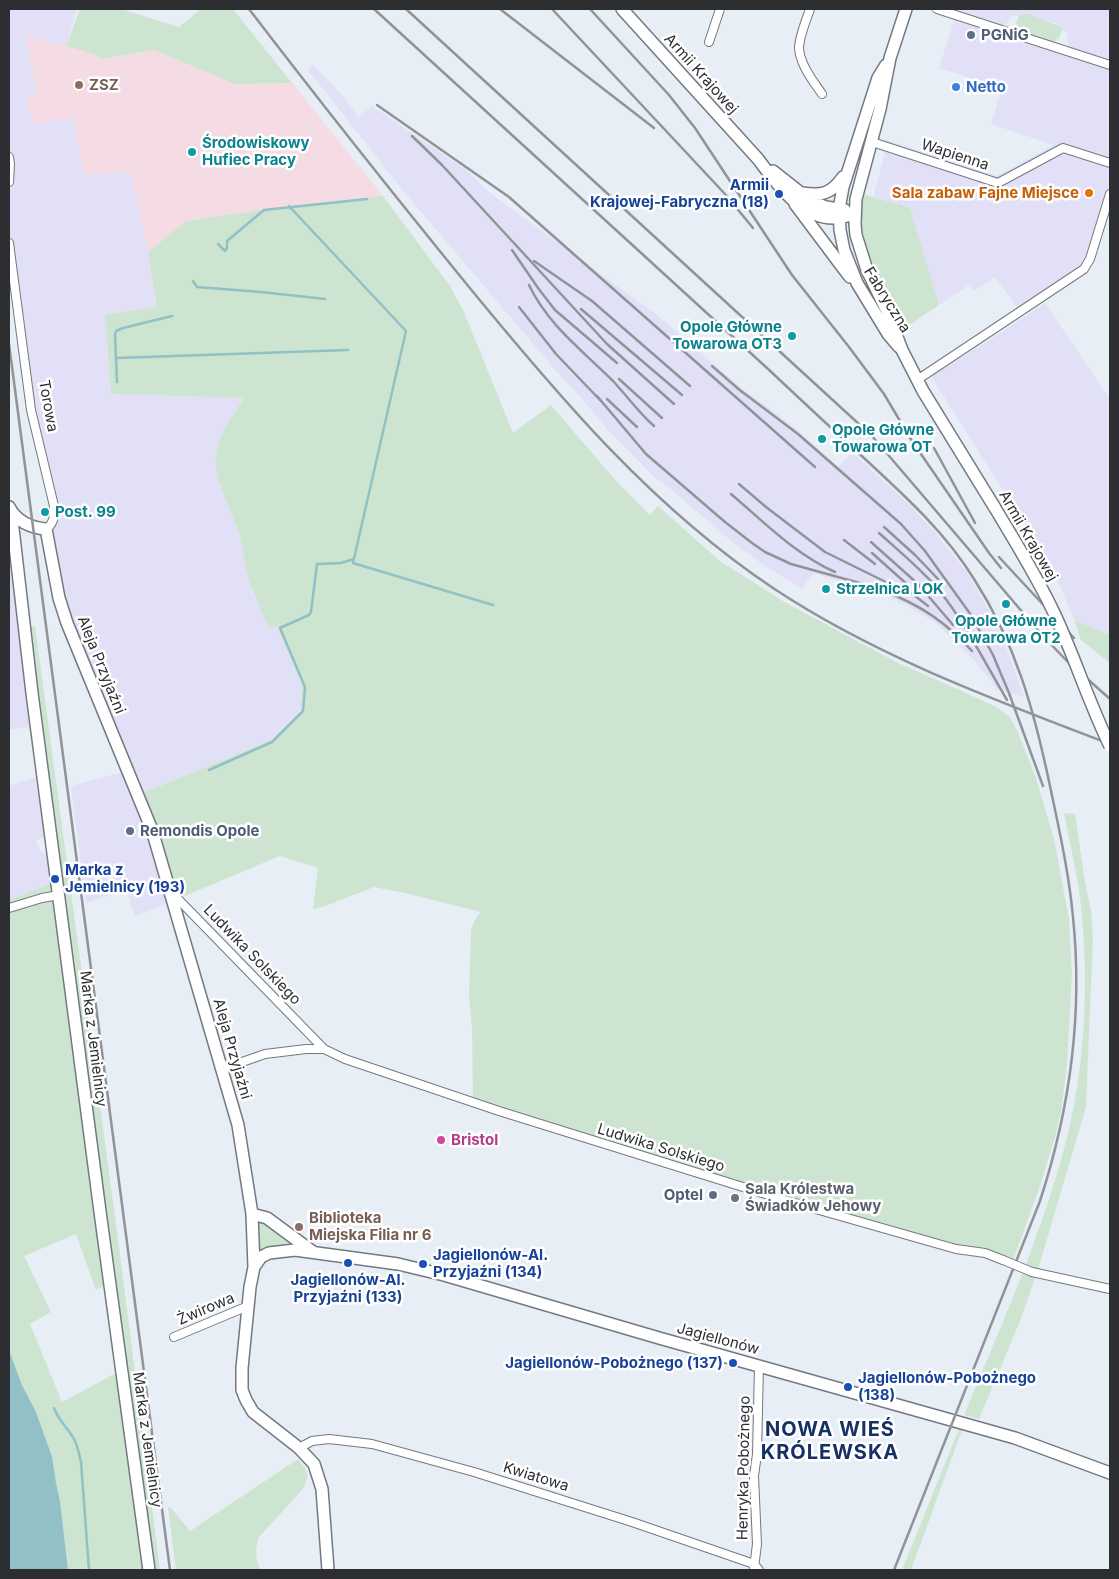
<!DOCTYPE html>
<html>
<head>
<meta charset="utf-8">
<style>
  body { margin:0 }
  #map { position:relative; width:1119px; height:1579px; overflow:hidden; background:#e8eef5; font-family:Inter,sans-serif }
  canvas { display:block }
  .frame { position:absolute; inset:0; border:10px solid #2c2e31; pointer-events:none }
</style>
</head>
<body>
<div id="map">
<canvas width="1119" height="1579"></canvas>
<div class="frame"></div>
</div>
<script>
const ctx = document.querySelector('canvas').getContext('2d');
ctx.lineJoin = 'round';
function paint(path, color) { ctx.fillStyle = color; ctx.fill(path, 'evenodd'); }
function stroke(path, color, width, dash) { ctx.strokeStyle = color; ctx.lineWidth = width; ctx.lineCap = dash ? 'butt' : 'round'; ctx.setLineDash(dash || []); ctx.stroke(path); }
function write(font, color, halo, rows, align = 'center') {
  ctx.font = font + ' Inter,sans-serif'; ctx.lineWidth = 5; ctx.setLineDash([]); ctx.textBaseline = 'middle'; ctx.strokeStyle = halo; ctx.fillStyle = color; for (const [text, x, y, turn = 0] of rows) {
    ctx.save(); ctx.translate(x, y); ctx.rotate((+turn || 0) * Math.PI / 180); ctx.textAlign = isNaN(turn) ? turn : align; if (halo) ctx.strokeText(text, 0, 0); ctx.fillText(text, 0, 0); ctx.restore();
  }
}
paint(new Path2D(`
  M9 9H77L66 46 25 35 38 95 26 97 31 118 73 116 131 172 148 252 157 307 105 315 111 394 244 398 221 437 217 471 220 485 241 539 246 567 254 596 270 628 277 625 302 686 301 710 271 740 138 795 173 901 135 916 126 889 86 903 71 786 127 771 67 623 46 529 55 515 35 426 9 243Z
  M937 9H1110V194L1090 259 1069 279 1017 308 995 277 974 291 969 285 939 305 910 209 875 197 874 194 884 156 883 139 997 176 1054 145 991 124 1002 88 939 68 956 15ZM1021 14 1055 23 1059 26 1062 31 1068 33 1067 40 1071 52 997 27 1007 23 1012 15 1019 16Z
  M312 64 335 87 359 117 372 106 465 169 490 193 657 315 740 387 785 420 839 467 852 452 910 505 938 536 966 571 989 611 1008 652 1024 697 997 689 976 662 936 623 905 604 886 596 813 573 802 589 765 566 730 540 668 487 654 477 607 429 584 401 563 379 405 193 308 70Z
  M1045 303 1110 399V635L1074 620 1054 571 931 376 988 341Z
  M9 507 36 726 9 730Z
  M36 777 44 837 36 840 40 851 47 854 50 884 9 900V786Z`), '#e2e0f6');
paint(new Path2D(`
  M25 35 66 46 99 56 102 59 154 50 235 84 292 83 383 196 289 206 186 221 148 252 131 172 84 174 73 117 32 124 26 96 38 94Z`), '#f5dbe3');
paint(new Path2D(`
  M80 9H121L179 27 201 9H233L292 83 235 84 154 50 102 59 99 56 66 46Z
  M1026 13 1059 26 1062 30 1059 38 1049 45 1021 36 1016 23 1019 16Z
  M863 194 910 208 939 305 902 330C882 291 850 240 863 194Z
  M383 196 450 286 464 312 513 433 551 405 616 481 650 515 658 506 720 561 786 603 898 663 964 692 996 707 1009 716 1017 730 1036 778 1054 839 1069 919 1072 976 1067 1064 1061 1112 1055 1137 1040 1186 1013 1260 998 1254H988L956 1249 473 1102 472 1027 469 997 471 930 476 918 481 912 409 894 374 887 323 907 313 909 318 868 280 856 173 901 138 795 271 740 301 711 302 686 277 626 269 628C260 608 251 589 246 568 243 558 243 547 240 537 233 513 214 482 216 457 218 435 232 417 244 398L111 394 105 315 157 307 148 252 186 221 289 206Z
  M1074 620 1110 635V663L1081 640Z
  M35 626 118 1239 160 1570H68L60 1501 56 1483 36 1412 22 1385 9 1350V900L57 881 24 628ZM76 1234 96 1290 109 1284 122 1370 62 1402 30 1324 51 1312 24 1256Z
  M1064 813 1075 814 1085 882 1091 911 1093 937 1086 1107 1037 1273 1020 1321 979 1419 964 1415C1000 1329 1038 1243 1063 1153 1079 1095 1086 1031 1085 970 1084 944 1083 917 1079 891 1075 865 1069 839 1064 813Z
  M252 1214 313 1252 294 1250 257 1261Z
  M686 1329 710 1335 709 1345 685 1337Z
  M959 1429 962 1430 911 1570H902Z
  M298 1459C308 1470 310 1476 303 1489L259 1537C255 1548 255 1560 261 1570H176L168 1507 171 1508 190 1531Z`), '#cde5d0');
paint(new Path2D(`
  M9 1350 22 1385 36 1412 52 1457 56 1483 60 1501 68 1570H9Z`), '#91c0c6');
stroke(new Path2D(`
  M289 206 406 331 353 563 493 605
  M218 244 225 251 227 248V241L264 210 367 199
  M193 281 197 287 261 292 325 299
  M116 358 348 350
  M117 382 115 335 116 331 123 328 172 316
  M209 770 272 742 303 711 305 687 280 628 309 615 311 612 317 564 341 563 354 559
  M54 1408C58 1420 68 1428 74 1439 78 1446 79 1455 81 1462L89 1570`), '#91c0c6', 2.5);
const street = new Path2D(`
  M810 9C806 21 800 34 799 47 799 63 813 81 822 94
  M937 9 1110 65
  M709 42 720 9
  M872 142 998 183 1063 148 1110 163
  M9 157 10 164 9 182
  M9 243 31 410 54 506C55 515 54 524 46 529
  M917 380 1084 269 1090 259 1110 194
  M173 889 178 899 324 1049 345 1059 499 1111 791 1202 956 1249 985 1253 1003 1260
  M9 908 42 898 59 895
  M222 1069 265 1054 306 1049H324
  M1032 1272 1110 1289
  M174 1337 248 1306
  M299 1448 312 1441 329 1439 372 1444 474 1472 632 1522 754 1564 759 1570
  M754 1568 757 1544 754 1476 757 1454 759 1366`);
const secondary = new Path2D(`
  M622 9 758 159C776 183 802 220 836 218 843 218 849 215 855 214
  M906 9 890 58 880 109 856 199 855 224 856 235 867 270 888 313 902 350 923 391 995 508
  M886 65 878 78 843 187 839 209 840 230 844 250 857 283 888 334 899 347
  M773 171 811 201 826 207 845 210
  M802 193C822 196 831 194 843 177
  M795 204 843 268 850 277
  M9 507C16 521 31 528 46 529L59 598 67 623 152 830 238 1125 252 1214 254 1267 250 1287 242 1368V1390L246 1400 253 1412 299 1448 314 1464 322 1489 328 1570
  M11 511 32 693 101 1219 149 1570
  M252 1214 267 1218 313 1252
  M254 1267 261 1257 269 1253 295 1250 398 1264 444 1275 659 1338 1015 1438 1110 1473`);
stroke(street, '#737980', 10);
stroke(secondary, '#737980', 14);
stroke(street, '#fff', 8);
stroke(secondary, '#fff', 11);
stroke(new Path2D(`
  M249 9C321 103 394 195 469 287 560 398 653 508 773 588 877 657 995 700 1110 744
  M374 9C505 129 636 248 767 368 800 399 832 429 865 459 905 496 945 532 974 579 1016 644 1034 710 1050 786 1059 829 1069 873 1073 917 1083 1014 1070 1109 1040 1201L894 1570
  M406 9 872 436 1042 635 1066 660 1110 699
  M500 9 654 128
  M552 9 725 194 753 228
  M590 9 669 95 695 128 792 275 849 347 884 394 912 441 989 553 1001 568
  M377 105 509 197 815 467
  M412 136 442 165 607 344 674 404
  M512 250 538 288 555 310 617 363
  M534 261 592 301 690 386
  M529 285C548 325 582 350 613 381 627 396 639 413 654 426
  M519 307 556 354 601 401
  M581 309 682 395
  M9 344 170 1570
  M712 366 742 392
  M619 379 662 418
  M737 388 798 434 901 524 925 551 971 615 993 655 1009 693 1043 786
  M597 396 646 454 725 522 752 543 765 552 791 564 867 585 890 594
  M607 399 637 427
  M934 448 975 523
  M739 484 766 507 825 552 904 591
  M731 494C764 522 795 554 835 572
  M884 527 915 555 938 579
  M879 533C899 551 920 568 938 589 965 622 985 663 1007 700
  M844 540 875 564
  M871 542 918 584 953 625
  M872 553 909 586
  M999 557 1074 638
  M901 585 928 606
  M884 591C920 605 946 622 972 651`), '#909499', 2.5);
const streetBridge = new Path2D(`
  M1003 1260 1032 1272`);
const secondaryBridge = new Path2D(`
  M995 508C1016 543 1038 578 1055 615 1075 658 1089 703 1110 746`);
stroke(streetBridge, '#737980', 10, []);
stroke(secondaryBridge, '#737980', 14, []);
stroke(streetBridge, '#fff', 8);
stroke(secondaryBridge, '#fff', 11);
for (const [x, y, r, color] of [
  [971,35,5,"#5c6f8a"],
  [79,85,5,"#8d6e63"],
  [956,87,5,"#3f7fe0"],
  [192,152,5,"#0f9aa8"],
  [1089,193,5,"#e8710a"],
  [779,194,5,"#1a4fb4"],
  [792,336,5,"#0f9aa8"],
  [822,439,5,"#0f9aa8"],
  [45,512,5,"#0f9aa8"],
  [826,589,5,"#0f9aa8"],
  [1006,604,5,"#0f9aa8"],
  [130,831,5,"#5c6f8a"],
  [55,879,5,"#1a4fb4"],
  [441,1140,5,"#d1479c"],
  [713,1195,5,"#5c6f8a"],
  [735,1198,5,"#6b7280"],
  [299,1227,5,"#8d6e63"],
  [348,1263,5,"#1a4fb4"],
  [423,1264,5,"#1a4fb4"],
  [733,1363,5,"#1a4fb4"],
  [848,1387,5,"#1a4fb4"]
]) { const dot = new Path2D(); dot.arc(x, y, r, 0, 2 * Math.PI); ctx.fillStyle = color; ctx.fill(dot); stroke(dot, '#fff', 2); }
write('bold 15px', '#4e5e75', '#fff', [
  ["PGNiG",981,35],
  ["Remondis Opole",140,831],
  ["Optel",703,1195,"right"]
], 'left');
write('15px', '#2c2e31', '#fff', [
  ["Armii Krajowej",701,74,48],
  ["Wapienna",955,155,18],
  ["Fabryczna",887,300,58],
  ["Torowa",48,406,80],
  ["Armii Krajowej",1028,536,60],
  ["Aleja Przyjaźni",101,665,68],
  ["Ludwika Solskiego",252,955,46],
  ["Marka z Jemielnicy",93,1039,83],
  ["Aleja Przyjaźni",232,1049,74],
  ["Ludwika Solskiego",661,1148,17],
  ["Żwirowa",206,1309,-23],
  ["Jagiellonów",718,1339,15],
  ["Marka z Jemielnicy",147,1440,82],
  ["Henryka Pobożnego",744,1468,-89],
  ["Kwiatowa",536,1477,17]
]);
write('bold 15px', '#785e54', '#fff', [
  ["ZSZ",89,85],
  ["Biblioteka",309,1218],
  ["Miejska Filia nr 6",309,1235]
], 'left');
write('bold 15px', '#366cbe', '#fff', [
  ["Netto",966,87]
], 'left');
write('bold 15px', '#0d838f', '#fff', [
  ["Środowiskowy",202,143],
  ["Hufiec Pracy",202,160],
  ["Opole Główne",782,327,"right"],
  ["Towarowa OT3",782,344,"right"],
  ["Opole Główne",832,430],
  ["Towarowa OT",832,447],
  ["Post. 99",55,512],
  ["Strzelnica LOK",836,589],
  ["Opole Główne",1006,621,"center"],
  ["Towarowa OT2",1006,638,"center"]
], 'left');
write('bold 15px', '#164399', '#fff', [
  ["Armii",769,185,"right"],
  ["Krajowej-Fabryczna (18)",769,202,"right"],
  ["Marka z",65,870],
  ["Jemielnicy (193)",65,887],
  ["Jagiellonów-Al.",433,1255],
  ["Przyjaźni (134)",433,1272],
  ["Jagiellonów-Al.",348,1280,"center"],
  ["Przyjaźni (133)",348,1297,"center"],
  ["Jagiellonów-Pobożnego (137)",723,1363,"right"],
  ["Jagiellonów-Pobożnego",858,1378],
  ["(138)",858,1395]
], 'left');
write('bold 15px', '#c56008', '#fff', [
  ["Sala zabaw Fajne Miejsce",1079,193]
], 'right');
write('bold 15px', '#b23c85', '#fff', [
  ["Bristol",451,1140]
], 'left');
write('bold 15px', '#5b616d', '#fff', [
  ["Sala Królestwa",745,1189],
  ["Świadków Jehowy",745,1206]
], 'left');
ctx.letterSpacing = '1px';
write('bold 20px', '#153166', '#fff', [
  ["NOWA WIEŚ",830,1430],
  ["KRÓLEWSKA",830,1453]
]);
ctx.letterSpacing = '0px';
</script>
</body>
</html>
